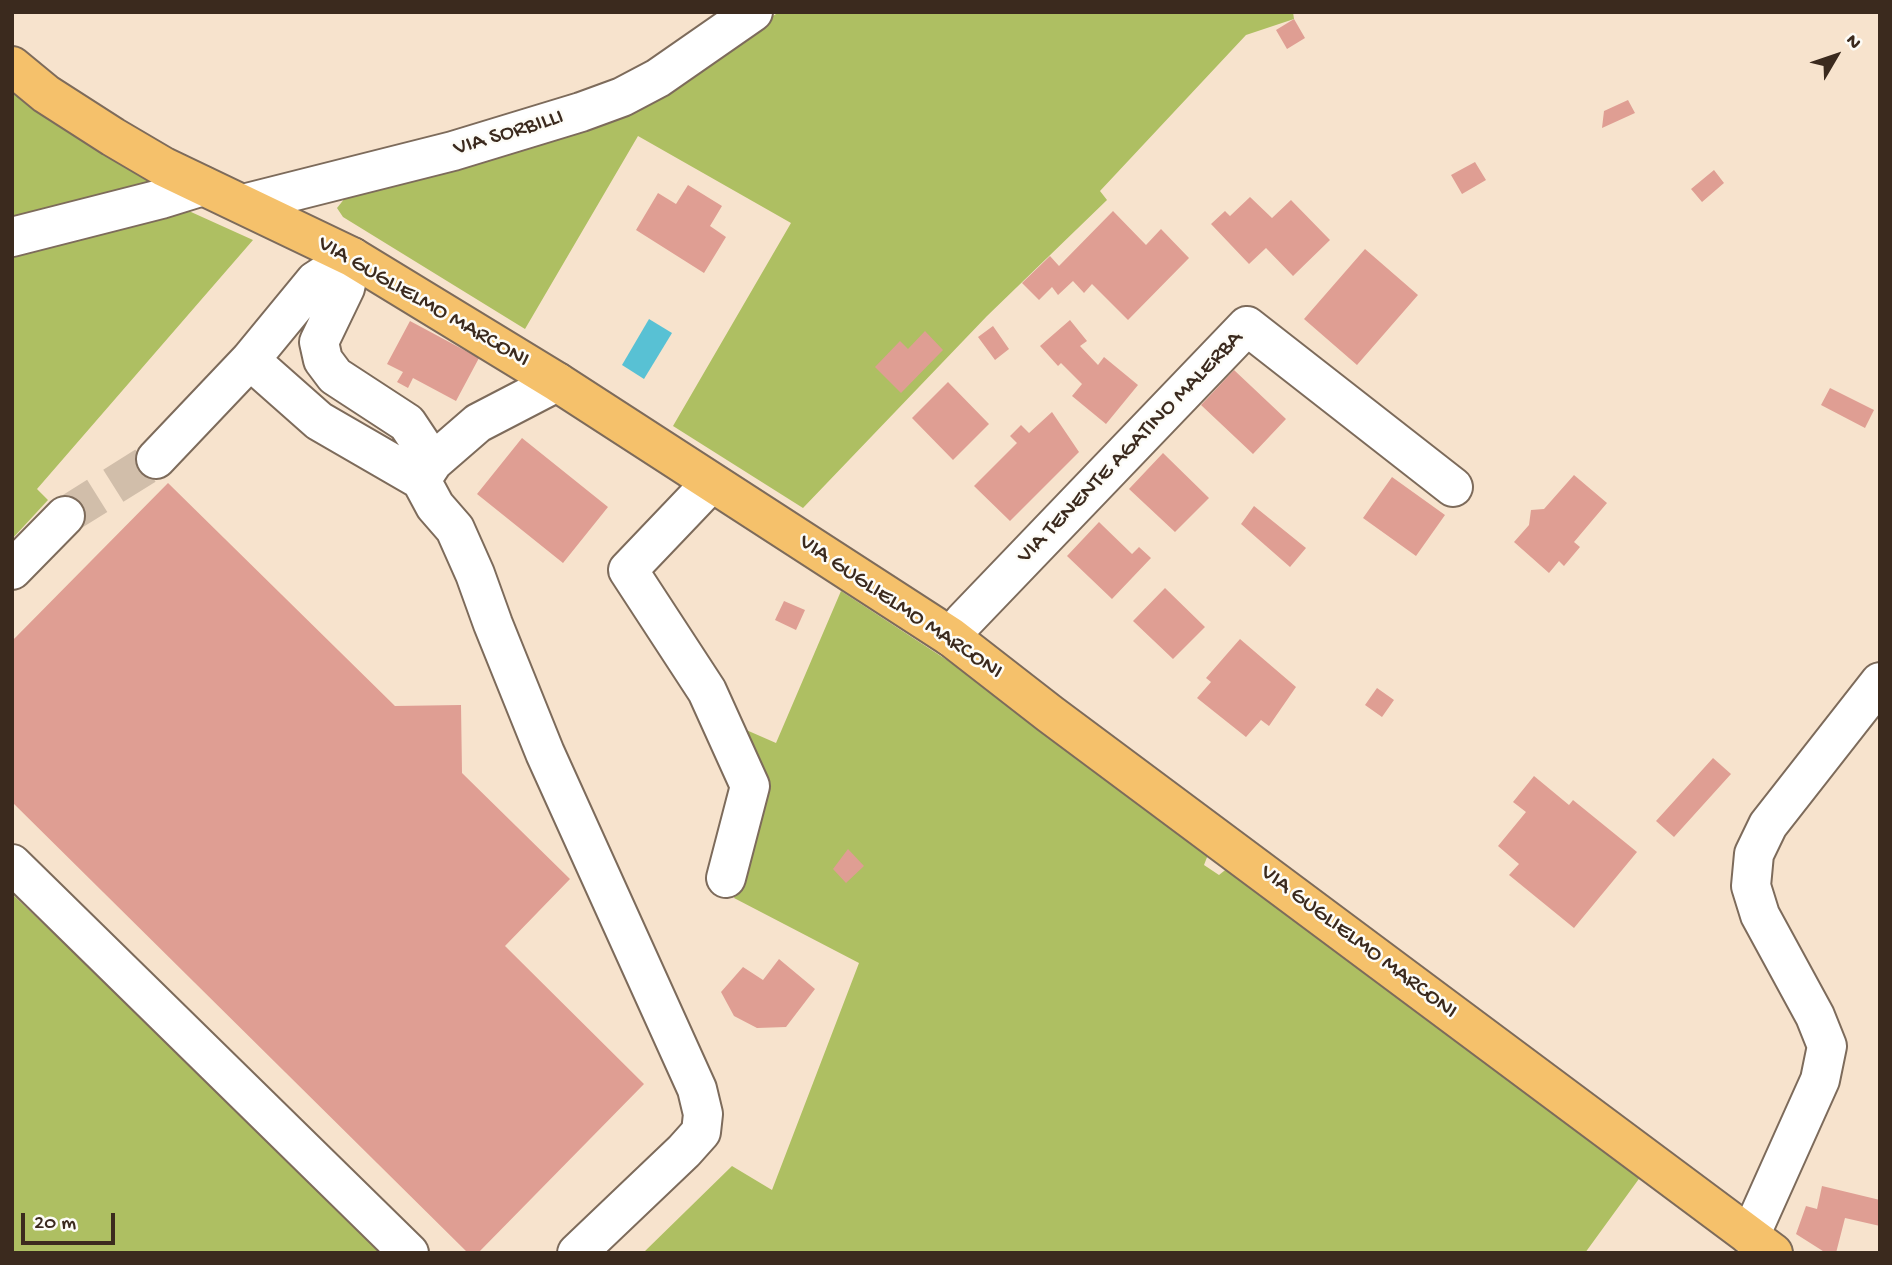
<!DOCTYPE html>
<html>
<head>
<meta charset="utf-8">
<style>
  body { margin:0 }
  #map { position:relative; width:1892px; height:1265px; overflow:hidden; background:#f7e3cd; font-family:"Gochi Hand",sans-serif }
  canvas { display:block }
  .frame { position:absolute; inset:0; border:14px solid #3b2a1e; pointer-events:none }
  .north { position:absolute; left:1801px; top:21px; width:70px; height:70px; -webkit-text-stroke:5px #fdfcf7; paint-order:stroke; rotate:51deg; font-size:19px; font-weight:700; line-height:28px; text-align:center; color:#3b2a1e }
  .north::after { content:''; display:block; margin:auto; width:24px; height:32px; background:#3b2a1e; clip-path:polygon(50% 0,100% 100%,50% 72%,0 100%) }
  .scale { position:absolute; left:21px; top:1213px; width:94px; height:32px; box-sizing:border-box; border:4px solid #3b2a1e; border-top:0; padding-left:9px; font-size:21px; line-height:24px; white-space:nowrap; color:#3b2a1e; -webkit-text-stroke:5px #fdfcf7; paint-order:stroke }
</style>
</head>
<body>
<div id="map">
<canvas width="1892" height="1265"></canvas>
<div class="frame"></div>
<div class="north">N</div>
<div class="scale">20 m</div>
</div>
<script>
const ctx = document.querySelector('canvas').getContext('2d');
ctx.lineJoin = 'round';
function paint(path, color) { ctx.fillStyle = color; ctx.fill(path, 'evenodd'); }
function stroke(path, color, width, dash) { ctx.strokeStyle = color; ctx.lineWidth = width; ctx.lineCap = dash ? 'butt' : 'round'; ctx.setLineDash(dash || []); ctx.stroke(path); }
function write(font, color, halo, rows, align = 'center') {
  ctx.font = font + ' "Gochi Hand",sans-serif'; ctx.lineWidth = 5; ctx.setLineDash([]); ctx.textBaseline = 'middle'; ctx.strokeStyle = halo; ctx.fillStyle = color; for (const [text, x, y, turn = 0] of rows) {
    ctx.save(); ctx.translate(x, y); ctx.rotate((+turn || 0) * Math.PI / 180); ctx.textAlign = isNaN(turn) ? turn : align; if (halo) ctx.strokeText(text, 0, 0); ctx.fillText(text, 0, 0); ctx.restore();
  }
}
paint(new Path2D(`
  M779 12H1293L1294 19 1246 35 1100 191 1107 200 987 316 803 508 673 426 791 223 638 136 525 329 343 217 337 208 345 198 366 186 691 71Z
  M12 86 161 188 12 230Z
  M180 207 253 240 37 489 48 500 12 539V254Z
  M841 591 953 664 1209 852 1204 865 1219 875 1229 867 1641 1176 1585 1253H643L732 1166 772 1190 859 963 734 898 769 785 744 729 776 743Z
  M12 894 389 1253H12Z`), '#aebf62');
paint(new Path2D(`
  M649 319 672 333 644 379 622 365Z`), '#58c1d4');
paint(new Path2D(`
  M1294 19 1305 38 1287 49 1276 30Z
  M1628 100 1635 113 1602 128 1604 111Z
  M1475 162 1486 180 1462 194 1451 175Z
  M1714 170 1724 183 1702 202 1691 189Z
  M688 185 722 206 710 226 726 237 704 273 636 230 658 193 676 204Z
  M1250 197 1272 218 1291 200 1330 240 1293 276 1266 248 1249 264 1211 224 1225 211 1230 216Z
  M1113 211 1146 245 1161 229 1189 258 1128 320 1092 284 1084 293 1073 281 1058 295 1052 287 1039 300 1022 283 1050 256 1059 266Z
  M1365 249 1418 295 1357 365 1304 319Z
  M1070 320 1087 341 1080 346 1098 365 1104 357 1138 385 1106 424 1072 396 1082 384 1061 363 1058 366 1040 346Z
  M410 321 479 358 456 401 413 378 408 388 397 382 403 372 387 364Z
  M993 326 1009 349 995 360 978 337Z
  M925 331 943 350 901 393 875 367 900 341 908 349Z
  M1234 370 1286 419 1253 454 1201 405Z
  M948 382 989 424 953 460 912 418Z
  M1830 388 1874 410 1865 428 1821 405Z
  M1052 412 1079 452 1010 521 974 486 1017 443 1010 436 1021 425 1029 433Z
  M522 438 608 507 563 563 477 494Z
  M1163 453 1209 498 1175 532 1129 489Z
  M1574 475 1607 503 1574 542 1580 547 1564 566 1559 561 1549 573 1514 542 1529 525 1531 510 1544 509Z
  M1392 477 1445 515 1416 556 1363 518Z
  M168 483 395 706 461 705 462 773 570 879 505 946 644 1084 478 1253H468L12 802V641Z
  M1254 506 1306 548 1290 567 1241 524Z
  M1099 522 1132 554 1139 547 1151 558 1112 599 1067 556Z
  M1165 588 1205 627 1173 659 1133 621Z
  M784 601 805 610 796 630 775 620Z
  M1240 639 1296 687 1269 726 1261 720 1246 737 1197 698 1211 682 1206 678Z
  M1377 688 1394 700 1382 717 1365 705Z
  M1713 758 1731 774 1674 837 1656 821Z
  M1534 776 1569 805 1573 800 1637 852 1574 928 1509 875 1519 864 1498 846 1526 812 1513 802Z
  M848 849 864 866 846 883 833 869Z
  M779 959 815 989 786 1027 757 1028 734 1016 721 992 743 967 763 980Z
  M1822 1186 1880 1200V1226L1845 1218 1836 1253H1826L1796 1234 1806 1206 1817 1209Z`), '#df9e93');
stroke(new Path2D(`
  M65 516 156 459`), '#d1beaa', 38, [38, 19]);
const minor = new Path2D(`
  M243 204 453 151 581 112 622 97 658 78 753 12
  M12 237 161 199 203 186
  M352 257 345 288 319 342 323 360 335 376 407 423 433 462
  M250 360 319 421 421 480 435 506 455 529 475 574 493 624 545 753 697 1089 703 1114 701 1132 684 1151 577 1253
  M156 459 250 360 315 281 352 257
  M421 480 433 462 478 423 557 382
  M711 483 628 570 707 691 750 786 726 878
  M12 570 65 516
  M951 637 964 621 1247 326 1453 487
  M12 864 409 1253
  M1750 1236 1820 1080 1827 1046 1815 1016 1760 915 1751 886 1754 854 1768 825 1880 682`);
const major = new Path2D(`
  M12 66 46 94 113 137 164 167 352 257 557 382 951 637 1050 714 1773 1253`);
stroke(minor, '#7d6b5b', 42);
stroke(major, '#7d6b5b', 42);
stroke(minor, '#fff', 38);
stroke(major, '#f5c16b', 38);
write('23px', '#3b2a1e', '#fdfcf7', [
  ["VIA SORBILLI",509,134,-17],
  ["VIA GUGLIELMO MARCONI",423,303,30],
  ["VIA TENENTE AGATINO MALERBA",1131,448,-46],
  ["VIA GUGLIELMO MARCONI",900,608,34],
  ["VIA GUGLIELMO MARCONI",1358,943,37]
]);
</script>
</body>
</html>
